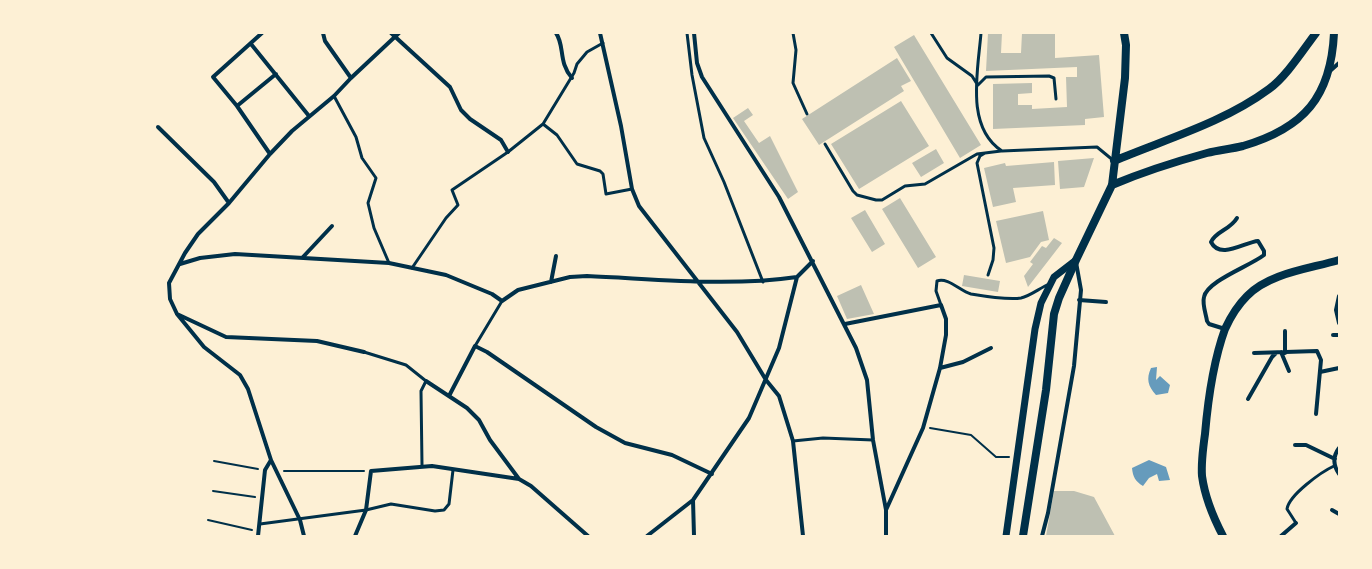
<!DOCTYPE html>
<html>
<head>
<meta charset="utf-8">
<style>
  body { margin:0 }
  #map { position:relative; width:1372px; height:569px; overflow:hidden; background:#fdf0d5; font-family:Montserrat,sans-serif }
  canvas { display:block }
  .frame { position:absolute; inset:0; border:34px solid #fdf0d5; pointer-events:none }
</style>
</head>
<body>
<div id="map">
<canvas width="1372" height="569"></canvas>
<div class="frame"></div>
</div>
<script>
const ctx = document.querySelector('canvas').getContext('2d');
ctx.lineJoin = 'round';
function paint(path, color) { ctx.fillStyle = color; ctx.fill(path, 'evenodd'); }
function stroke(path, color, width, dash) { ctx.strokeStyle = color; ctx.lineWidth = width; ctx.lineCap = dash ? 'butt' : 'round'; ctx.setLineDash(dash || []); ctx.stroke(path); }
paint(new Path2D(`
  M1157 367 1156 380 1160 376 1170 385 1168 393 1156 395C1148 386 1146 379 1151 368Z
  M1149 460 1166 467 1170 480 1159 481 1157 474 1149 478 1143 486C1135 481 1133 477 1132 468Z`), '#669bbc');
paint(new Path2D(`
  M988 33H1002L1001 53H1021L1022 33H1055V58L1099 55 1104 117 1085 119V125L993 129V84L1032 83V93L1018 94V105H1032V109L1067 107 1066 77H1077V67L986 71Z
  M914 35 981 145 960 158 894 47Z
  M897 58 911 81 901 86 904 91 819 145 802 119Z
  M901 101 929 146 859 189 831 144Z
  M748 108 753 115 744 121 759 143 770 136 798 192 788 199 733 118Z
  M936 149 944 163 921 177 912 163Z
  M1094 158 1084 187 1060 189 1058 161Z
  M1054 162 1055 185 1013 188 1016 202 993 207 984 168 1005 163 1006 166Z
  M900 198 936 257 918 268 882 209Z
  M865 210 885 244 872 252 851 218Z
  M1043 211 1049 240 1041 242 1030 257 1006 263 996 221Z
  M1054 238 1062 243 1028 287 1024 276 1033 264 1030 262 1042 246 1046 248Z
  M964 275 1000 281 998 292 962 286Z
  M861 285 874 314 847 319 837 296Z
  M1054 491H1074L1094 497 1115 536H1046Z`), '#bec0b2');
stroke(new Path2D(`
  M930 428 971 435 996 457H1009
  M214 461 258 469
  M284 471H364
  M213 491 255 497
  M208 520 252 530`), '#003049', 2);
stroke(new Path2D(`
  M687 33 692 75 704 138 724 182 763 282
  M793 33 796 50 793 83 807 114
  M931 33 947 58 972 76 977 84
  M981 33C978 71 965 127 1002 151L1097 147 1114 161
  M978 85 986 77 1049 76 1054 78 1056 99
  M334 96 356 137 362 158 376 178 368 203 374 228 389 263
  M543 124 557 135 577 164 600 171 603 174 606 194 632 189
  M825 144 853 191 857 195 876 200H882L905 186 925 184 977 154 1001 151
  M985 153 980 156 977 163 994 248 993 260 988 275
  M412 268 446 218 458 205 452 190 508 152 543 124 574 73 577 64 587 52 603 43
  M941 305 936 291 937 281C948 277 960 291 971 294 983 296 1009 300 1021 298 1030 296 1040 288 1049 284
  M475 346 502 301
  M364 352 406 365 426 381 421 391 422 465
  M793 441 823 438 873 440
  M1296 523 1287 509C1289 495 1321 472 1334 466
  M260 524 366 510 391 504 435 511 444 510 449 504 453 470`), '#003049', 3);
stroke(new Path2D(`
  M262 33 213 77 237 106 270 154
  M323 33 325 41 351 78
  M391 33 450 87 461 110 470 119 501 140 508 152
  M556 33C565 46 558 62 572 78
  M600 33 621 126 632 189 639 206 737 332 766 380 779 396 793 441 803 536
  M694 33 697 63 702 77 779 197 856 348 867 380 873 440 886 510V536
  M251 44 309 116
  M1330 71 1339 63
  M237 106 276 74
  M158 127 214 182 229 203
  M303 257 332 226
  M180 264 200 258 235 254 389 263 446 275 492 294 502 301 518 290 570 277 587 276C657 279 728 287 797 277
  M551 282 556 256
  M1339 296 1336 310 1339 323
  M1079 300 1106 302
  M177 314 226 337 317 341 364 352
  M845 324 941 305 946 319V335L940 368 923 428 886 510
  M1225 329 1209 324 1207 321C1206 314 1202 304 1204 297 1207 281 1250 266 1264 255V251L1258 241C1245 242 1220 260 1211 242 1216 231 1230 230 1237 218
  M1333 335H1339
  M1281 352 1289 371
  M1254 353 1317 351 1321 360 1316 414
  M1285 353V331
  M940 368 963 362 991 348
  M1320 372 1339 368
  M426 381 467 408 479 420 490 440 519 479 531 486 588 536
  M449 396 475 346 487 352 596 427 625 443 672 455 712 474
  M1248 399 1272 357 1276 353
  M1295 445H1306L1335 459
  M1339 448C1333 456 1333 465 1339 474
  M271 460 300 520 304 536
  M693 500 694 536
  M1332 510 1339 514
  M258 536 265 470 271 460 248 389 240 375 204 347 177 314 170 299 169 283 185 253 198 234 229 203 270 154 292 131 334 96 351 78 399 33
  M355 536 366 510 371 471 432 466 519 479
  M647 536 693 500 749 418 779 348 797 277 813 261
  M1042 536 1048 513 1074 366 1081 290 1076 262
  M1281 536 1296 523`), '#003049', 4);
stroke(new Path2D(`
  M1006 536 1035 329 1041 303 1054 277 1076 260`), '#003049', 7);
stroke(new Path2D(`
  M1114 161C1166 139 1223 123 1269 89 1286 77 1303 50 1316 33
  M1112 185C1143 172 1174 162 1207 153 1219 150 1231 149 1243 146 1304 128 1331 97 1334 33
  M1023 536 1046 390 1054 314 1059 298 1076 260 1112 185 1125 78 1126 45 1124 33
  M1223 536C1213 517 1205 498 1202 476 1201 462 1203 448 1205 434 1208 399 1213 362 1225 329 1230 318 1238 305 1247 296 1269 273 1309 269 1339 260`), '#003049', 8);
</script>
</body>
</html>
